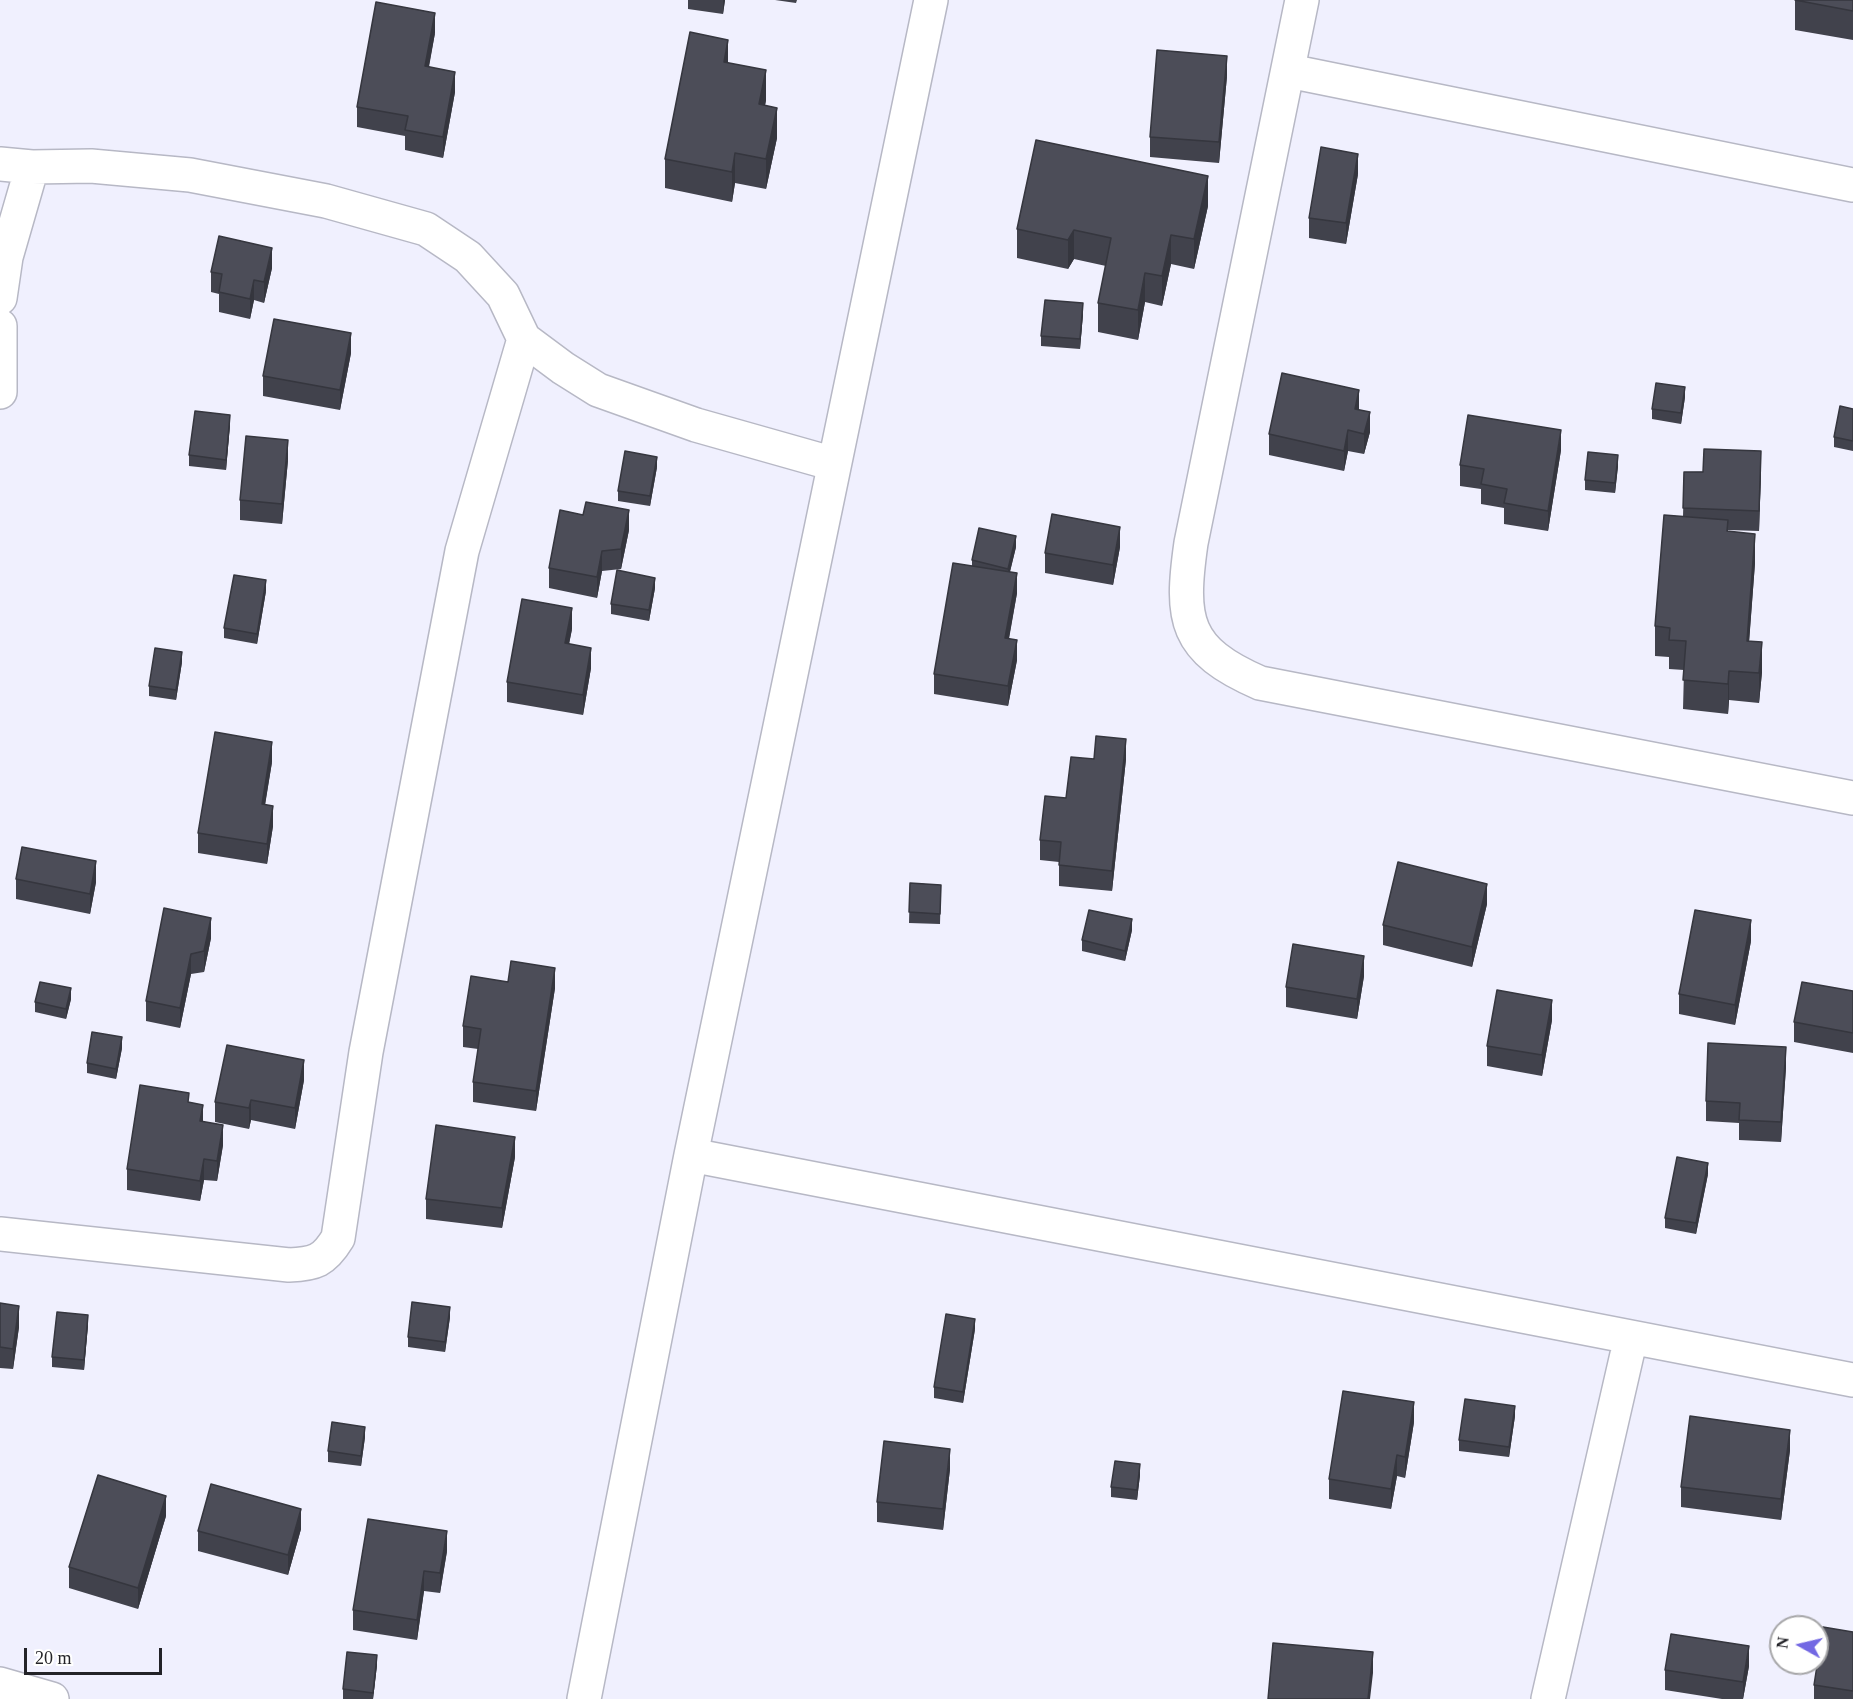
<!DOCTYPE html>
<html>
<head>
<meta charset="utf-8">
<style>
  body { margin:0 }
  #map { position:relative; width:1853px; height:1699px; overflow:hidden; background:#f0f0fe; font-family:"Times New Roman",serif }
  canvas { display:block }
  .north { position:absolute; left:1769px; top:1615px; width:60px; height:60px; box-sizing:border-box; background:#fff; border:2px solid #a7a7a9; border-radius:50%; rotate:278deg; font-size:16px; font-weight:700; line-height:24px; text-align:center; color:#232328 }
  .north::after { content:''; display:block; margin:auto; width:21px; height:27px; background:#7368e3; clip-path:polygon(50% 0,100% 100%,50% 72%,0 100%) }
  .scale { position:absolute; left:24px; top:1648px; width:138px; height:27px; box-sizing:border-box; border:3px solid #232328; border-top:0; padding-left:8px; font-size:18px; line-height:21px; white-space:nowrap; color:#232328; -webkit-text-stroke:4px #fff; paint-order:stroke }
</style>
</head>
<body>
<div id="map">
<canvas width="1853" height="1699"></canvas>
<div class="north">N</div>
<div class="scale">20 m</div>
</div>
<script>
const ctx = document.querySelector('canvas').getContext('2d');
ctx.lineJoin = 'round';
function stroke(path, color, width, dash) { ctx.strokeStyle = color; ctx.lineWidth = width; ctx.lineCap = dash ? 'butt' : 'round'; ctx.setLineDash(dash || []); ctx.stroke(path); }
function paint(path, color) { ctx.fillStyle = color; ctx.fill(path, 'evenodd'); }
const street = new Path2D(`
  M1302 0 1191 543C1180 620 1184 650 1260 683L1853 798
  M1289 71 1853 185
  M0 164 32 167 91 166 190 175 326 201 426 229 468 257 503 295 524 339 563 368 598 390 696 425 834 464
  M0 298 6 257 32 167
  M0 326V392
  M691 1155 1853 1380
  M0 1234 289 1265C315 1264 324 1261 338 1238L366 1052 462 551 524 339
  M0 1684 52 1699
  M584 1699 691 1155 931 0
  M1548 1699 1631 1337`);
stroke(street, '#b7b8c5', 36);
stroke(street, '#fff', 33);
paint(new Path2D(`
  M688 0H725L723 14 688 9Z
  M775 0H797L796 3Z
  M1795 0H1853V40L1795 30Z
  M435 33 429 67 455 92 443 158 405 150V136L357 127V107Z
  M728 63 766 100 765 106 777 138 766 189 735 183 732 202 665 188V159Z
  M1227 76 1219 163 1150 157V137Z
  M1358 174 1346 244 1309 238V218Z
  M1208 206 1194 269 1171 264 1162 306 1145 302 1138 340 1098 332V303L1106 266 1074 259 1068 269 1017 258V229Z
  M272 268 264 303 254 300 250 319 219 312V294L211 292V272Z
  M1083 314 1080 349 1041 346V336Z
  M351 353 340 410 263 396V376Z
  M1685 397 1681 424 1652 419V409Z
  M1853 409V451L1834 447V437Z
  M1359 410 1370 432 1364 454 1348 451 1344 471 1269 455V434Z
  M230 425 226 470 189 466V455Z
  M1561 450 1548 531 1504 524V508L1481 504V489L1460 486V465Z
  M288 460 282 524 240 520V500Z
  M1618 466 1615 493 1585 490V480Z
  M657 467 650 506 618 501V491Z
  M1761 471 1759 531 1728 530V531L1755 563 1749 641 1762 672 1759 703 1729 700 1728 714 1683 709 1684 670 1669 669V657L1655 656V626L1683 517 1684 472Z
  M629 530 621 569 602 571 597 598 549 588V568Z
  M1016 547 1010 572 1017 593 1009 639 1017 660 1008 706 934 694V674L972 566V560Z
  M1120 547 1113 585 1045 573V553Z
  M655 588 649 621 611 614V604Z
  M266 591 257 644 224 638V628Z
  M572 629 569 644 591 668 583 715 507 702V682Z
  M182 662 176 700 149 696V686Z
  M1094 759H1126L1112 891 1059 886V862L1040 860V840L1066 798Z
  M272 762 265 804 273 826 267 864 198 853V833Z
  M16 879 96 882 90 914 16 899Z
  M910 883 941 885 940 924 909 923Z
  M1487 904 1472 967 1383 945V925Z
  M164 908 211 938 204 972 191 974 180 1028 146 1021V1001Z
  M1132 930 1125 961 1082 951V940Z
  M1751 941 1735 1025 1679 1014V994Z
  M1364 976 1357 1019 1286 1007V987Z
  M508 982 555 988 536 1111 473 1102V1082L478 1049 463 1047V1026Z
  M1853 991V1053L1794 1042V1022Z
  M71 999 66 1019 35 1012V1002Z
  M1552 1020 1542 1076 1487 1066V1046Z
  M122 1048 116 1079 87 1073V1063Z
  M1786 1067 1781 1142 1739 1140V1123L1706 1121V1101Z
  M304 1080 295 1129 251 1120 249 1129 215 1122V1102Z
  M189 1102 203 1122 223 1145 217 1181 204 1180 200 1201 127 1190V1169Z
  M515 1157 502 1228 426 1219V1199Z
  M1708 1174 1696 1234 1665 1228V1218Z
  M0 1303 19 1327 13 1369 0 1368Z
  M450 1317 445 1352 408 1347V1337Z
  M88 1325 84 1370 52 1367V1357Z
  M975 1329 963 1403 934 1398V1387Z
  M1515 1416 1509 1457 1459 1451V1440Z
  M1414 1422 1405 1478 1397 1476 1391 1509 1329 1499V1479Z
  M365 1437 361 1466 328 1462V1451Z
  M1790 1450 1781 1520 1681 1507V1487Z
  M950 1469 943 1530 877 1522V1502Z
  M1140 1475 1137 1500 1111 1497V1487Z
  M166 1516 138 1609 69 1588V1567Z
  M301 1529 288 1575 198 1551V1531Z
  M447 1551 440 1593 424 1591 417 1640 353 1630V1610Z
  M1853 1632V1699H1814V1685Z
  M377 1665 373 1699H343V1689Z
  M1749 1666 1743 1699H1722L1665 1690V1670Z`), '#41424c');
paint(new Path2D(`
  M723 0H725L723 14Z
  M435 13V33L425 86V66Z
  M728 40V69L724 62Z
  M1227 56V76L1219 163V142Z
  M766 70V100L759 134V104Z
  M455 72V92L443 158V137Z
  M777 108V138L766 189V159Z
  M735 153V183L732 202V172Z
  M1358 154V174L1346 244V223Z
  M1208 176V206L1194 269V239Z
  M1074 230V259L1068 269V240Z
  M1171 235V264L1162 306V276Z
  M272 248V268L264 303V282Z
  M1145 273V302L1138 340V310Z
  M254 280V300L250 319V299Z
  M1083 303V314L1080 349V339Z
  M351 333V353L340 410V390Z
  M1685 387V397L1681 424V413Z
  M1359 390V410L1355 409Z
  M1370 412V432L1364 454V434Z
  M230 415V425L226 470V460Z
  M1348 430V451L1344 471V451Z
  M1561 430V450L1548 531V511Z
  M288 440V460L282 524V504Z
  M1761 451V471L1759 531V511Z
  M1618 455V466L1615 493V483Z
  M657 457V467L650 506V496Z
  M629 510V530L621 569V549Z
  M1120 527V547L1113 585V565Z
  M1755 534V563L1747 670V641Z
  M1016 536V547L1008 579V569Z
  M602 551V571L597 598V577Z
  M1017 573V593L1005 659V638Z
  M655 578V588L649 621V610Z
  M266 580V591L257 644V634Z
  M572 608V629L565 664V643Z
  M1017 640V660L1008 706V686Z
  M1762 642V672L1759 703V673Z
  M591 648V668L583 715V695Z
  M182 652V662L176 700V690Z
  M1729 671V700L1728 714V684Z
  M1126 739V759L1112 891V871Z
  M272 742V762L262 824V804Z
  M273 806V826L267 864V844Z
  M96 861V882L90 914V894Z
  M1487 884V904L1472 967V947Z
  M211 918V938L204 972V951Z
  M1132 919V930L1125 961V951Z
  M1751 920V941L1735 1025V1005Z
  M191 954V974L180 1028V1008Z
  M1364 956V976L1357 1019V999Z
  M555 968V988L536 1111V1091Z
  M71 988V999L66 1019V1009Z
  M1552 1000V1020L1542 1076V1055Z
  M122 1037V1048L116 1079V1069Z
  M1786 1047V1067L1781 1142V1122Z
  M304 1060V1080L295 1129V1108Z
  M251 1100V1120L249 1129V1108Z
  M203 1105V1125L200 1121Z
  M223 1125V1145L217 1181V1161Z
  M515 1137V1157L502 1228V1208Z
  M204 1159V1180L200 1201V1181Z
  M1708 1163V1174L1696 1234V1223Z
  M19 1306V1327L13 1369V1349Z
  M450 1307V1317L445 1352V1342Z
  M88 1315V1325L84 1370V1360Z
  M975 1319V1329L963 1403V1392Z
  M1414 1402V1422L1405 1478V1457Z
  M1515 1406V1416L1509 1457V1447Z
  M365 1427V1437L361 1466V1456Z
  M1790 1430V1450L1781 1520V1499Z
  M950 1449V1469L943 1530V1509Z
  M1397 1455V1476L1391 1509V1489Z
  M1140 1464V1475L1137 1500V1490Z
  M166 1496V1516L138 1609V1588Z
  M301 1509V1529L288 1575V1555Z
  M447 1531V1551L440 1593V1573Z
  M424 1571V1591L417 1640V1620Z
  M1749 1646V1666L1743 1699V1682Z
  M1373 1652V1673L1370 1699H1368Z
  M377 1655V1665L373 1699V1693Z`), '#35363e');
const building = new Path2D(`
  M1795 0H1853V11Z
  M376 2 435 13 425 66 455 72 443 137 405 130 408 116 357 107Z
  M690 32 728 40 724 62 766 70 759 104 777 108 766 159 735 153 732 172 665 159Z
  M1157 50 1227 56 1219 142 1150 137Z
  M1036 140 1208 176 1194 239 1171 235 1162 276 1145 273 1138 310 1098 303 1111 238 1074 230 1068 240 1017 229Z
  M1321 147 1358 154 1346 223 1309 218Z
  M219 236 272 248 264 282 254 280 250 299 219 292 222 274 211 272Z
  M1045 300 1083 303 1080 339 1041 336Z
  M274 319 351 333 340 390 263 376Z
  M1282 373 1359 390 1355 409 1370 412 1364 434 1348 430 1344 451 1269 434Z
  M1656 383 1685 387 1681 413 1652 409Z
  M1840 406 1853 409V441L1834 437Z
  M195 411 230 415 226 460 189 455Z
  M1468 415 1561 430 1548 511 1504 503 1507 489 1481 484 1484 469 1460 465Z
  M246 436 288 440 282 504 240 500Z
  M1704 449 1761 451 1759 511 1683 508 1684 472H1703Z
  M625 451 657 457 650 496 618 491Z
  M1588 452 1618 455 1615 483 1585 480Z
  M586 502 629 510 621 549 602 551 597 577 549 568 560 510 583 515Z
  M1052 514 1120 527 1113 565 1045 553Z
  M1664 515 1728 520 1727 531 1755 534 1747 641 1762 642 1759 673 1729 671 1728 684 1683 680 1686 641 1669 640 1670 628 1655 626Z
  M979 528 1016 536 1008 569 972 560Z
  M953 563 1017 573 1005 638 1017 640 1008 686 934 674Z
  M617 570 655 578 649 610 611 604Z
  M234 575 266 580 257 634 224 628Z
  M522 599 572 608 565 643 591 648 583 695 507 682Z
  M155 648 182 652 176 690 149 686Z
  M215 732 272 742 262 804 273 806 267 844 198 833Z
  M1096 736 1126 739 1112 871 1059 865 1061 842 1040 840 1045 796 1066 798 1071 757 1094 759Z
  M22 847 96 861 90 894 16 879Z
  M1398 862 1487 884 1472 947 1383 925Z
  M910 883 941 885 940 914 909 912Z
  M164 908 211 918 204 951 191 954 180 1008 146 1001Z
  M1089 910 1132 919 1125 951 1082 940Z
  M1695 910 1751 920 1735 1005 1679 994Z
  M1293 944 1364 956 1357 999 1286 987Z
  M511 961 555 968 536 1091 473 1082 481 1029 463 1026 471 976 508 982Z
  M40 982 71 988 66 1009 35 1002Z
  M1802 982 1853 991V1033L1794 1022Z
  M1497 990 1552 1000 1542 1055 1487 1046Z
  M92 1032 122 1037 116 1069 87 1063Z
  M1708 1043 1786 1047 1781 1122 1739 1120 1740 1103 1706 1101Z
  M227 1045 304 1060 295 1108 251 1100 249 1108 215 1102Z
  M140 1085 189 1093 188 1102 203 1105 200 1121 223 1125 217 1161 204 1159 200 1181 127 1169Z
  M436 1125 515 1137 502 1208 426 1199Z
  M1677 1157 1708 1163 1696 1223 1665 1218Z
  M412 1302 450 1307 445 1342 408 1337Z
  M0 1303 19 1306 13 1349 0 1347Z
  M57 1312 88 1315 84 1360 52 1357Z
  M946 1314 975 1319 963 1392 934 1387Z
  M1343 1391 1414 1402 1405 1457 1397 1455 1391 1489 1329 1479Z
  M1465 1399 1515 1406 1509 1447 1459 1440Z
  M1690 1416 1790 1430 1781 1499 1681 1487Z
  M332 1422 365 1427 361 1456 328 1451Z
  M884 1441 950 1449 943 1509 877 1502Z
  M1115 1461 1140 1464 1137 1490 1111 1487Z
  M98 1475 166 1496 138 1588 69 1567Z
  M211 1484 301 1509 288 1555 198 1531Z
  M368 1519 447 1531 440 1573 424 1571 417 1620 353 1610Z
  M1823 1627 1853 1632V1691L1814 1685Z
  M1671 1634 1749 1646 1743 1682 1665 1670Z
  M1273 1643 1373 1652 1368 1699H1268Z
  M347 1652 377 1655 373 1693 343 1689Z`);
paint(building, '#4c4d58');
stroke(building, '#35363e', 1.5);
</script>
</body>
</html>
